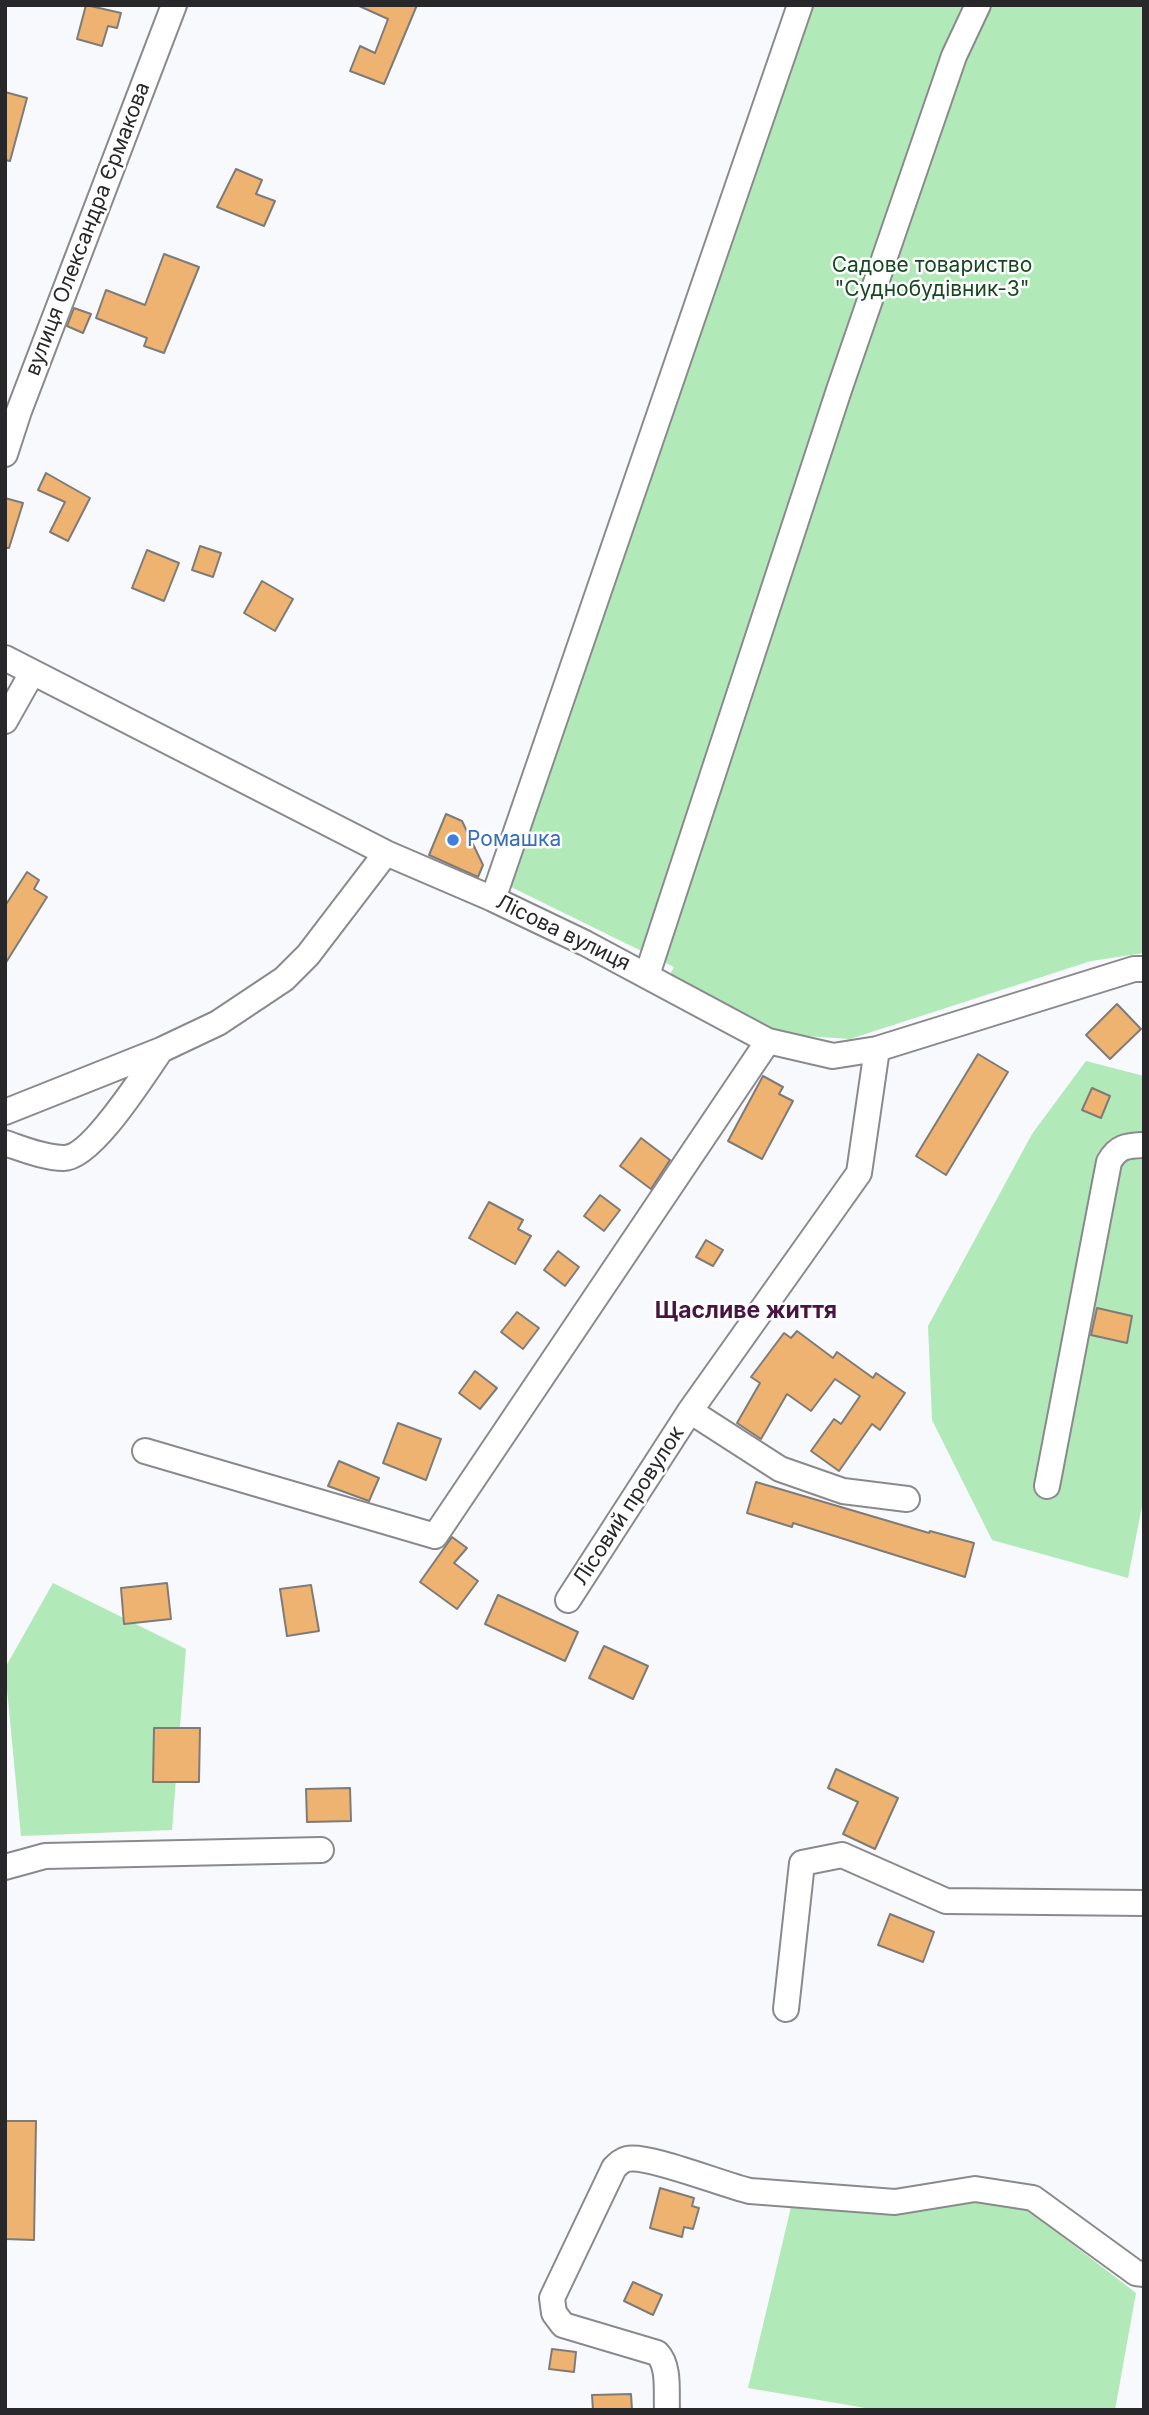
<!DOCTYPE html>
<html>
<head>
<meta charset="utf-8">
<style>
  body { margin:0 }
  #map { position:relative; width:1149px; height:2415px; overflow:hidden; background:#f8f9fd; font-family:Inter,sans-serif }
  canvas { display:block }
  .frame { position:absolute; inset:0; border:7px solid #28282a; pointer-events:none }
</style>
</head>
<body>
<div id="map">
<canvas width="1149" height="2415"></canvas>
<div class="frame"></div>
</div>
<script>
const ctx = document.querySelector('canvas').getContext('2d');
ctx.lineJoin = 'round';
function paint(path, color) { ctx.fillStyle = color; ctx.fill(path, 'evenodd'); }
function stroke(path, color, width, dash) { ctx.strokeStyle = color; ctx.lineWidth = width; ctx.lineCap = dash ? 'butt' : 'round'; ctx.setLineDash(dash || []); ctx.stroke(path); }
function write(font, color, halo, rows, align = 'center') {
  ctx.font = font + ' Inter,sans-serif'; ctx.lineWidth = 5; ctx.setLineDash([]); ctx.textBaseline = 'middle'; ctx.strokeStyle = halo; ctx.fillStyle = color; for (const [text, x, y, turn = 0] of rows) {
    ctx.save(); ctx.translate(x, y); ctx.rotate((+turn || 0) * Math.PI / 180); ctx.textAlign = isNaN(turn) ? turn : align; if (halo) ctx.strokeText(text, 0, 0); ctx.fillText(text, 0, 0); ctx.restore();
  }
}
paint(new Path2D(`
  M800 5H1144V953L1091 961 850 1039 776 1034 668 978 674 967 507 885Z
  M1086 1061 1144 1076V1496L1128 1578 992 1540 932 1420 928 1326 1032 1134Z
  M53 1583 186 1649 172 1830 21 1836 5 1668Z
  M971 2202 1028 2210 1136 2293 1115 2410H877L748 2388 791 2207 894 2211Z`), '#b1e9b8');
const building = new Path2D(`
  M86 5 121 13 117 28 108 26 102 46 77 39Z
  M357 5H417L384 84 350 71 360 46 375 53 388 19Z
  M5 92 27 98 10 161 5 160Z
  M236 169 262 180 256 194 275 201 264 226 217 207Z
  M164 254 199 267 164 353 144 346 147 338 96 318 106 290 145 305Z
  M74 308 91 314 83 333 67 326Z
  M46 473 90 498 68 541 50 532 65 502 38 490Z
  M5 498 23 503 9 548H5Z
  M200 546 221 553 213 577 192 570Z
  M147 550 179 563 164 601 132 588Z
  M262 581 293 599 275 631 244 613Z
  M446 814 462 821 483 865 478 877 429 855Z
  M27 872 39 880 34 889 47 897 5 964V906Z
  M1117 1004 1141 1029 1110 1059 1086 1035Z
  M978 1054 1008 1072 946 1175 916 1156Z
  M763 1076 783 1087 779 1094 793 1101 762 1159 728 1141Z
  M1092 1088 1110 1096 1101 1118 1082 1110Z
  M641 1138 670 1160 651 1189 620 1166Z
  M600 1195 620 1210 604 1231 584 1216Z
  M489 1202 523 1220 518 1229 531 1236 515 1264 469 1238Z
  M706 1240 723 1250 713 1266 696 1257Z
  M558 1251 579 1267 565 1286 544 1270Z
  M1097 1308 1132 1316 1127 1343 1091 1335Z
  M517 1312 539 1328 523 1349 501 1332Z
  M797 1331 833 1358 837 1352 873 1378 876 1373 905 1393 880 1430 872 1424 839 1471 811 1451 834 1419 841 1424 860 1396 835 1379 811 1411 787 1394 761 1439 737 1423 760 1383 751 1377 784 1333 791 1338Z
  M475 1371 497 1388 480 1409 459 1393Z
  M398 1423 441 1439 426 1480 383 1463Z
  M339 1461 379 1478 369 1501 328 1486Z
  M756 1482 929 1533 930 1531 974 1543 965 1577 793 1523 792 1527 747 1513Z
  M452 1537 467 1548 454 1563 478 1581 457 1609 420 1582Z
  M167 1583 171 1619 124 1624 121 1588Z
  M311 1585 319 1631 287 1636 280 1589Z
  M498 1595 578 1632 565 1661 485 1624Z
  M604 1646 648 1666 633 1699 589 1678Z
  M154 1728H200L199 1782H153Z
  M836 1769 898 1798 875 1849 843 1834 858 1802 828 1788Z
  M350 1788 351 1821 307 1822 306 1789Z
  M890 1914 934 1932 923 1962 878 1945Z
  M5 2121H36L34 2240 5 2239Z
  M660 2188 694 2198 692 2206 699 2208 693 2229 684 2227 682 2237 650 2228Z
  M633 2282 662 2295 653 2315 624 2301Z
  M552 2349 576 2352 574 2372 549 2369Z
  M631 2394 632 2410H593L592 2395Z`);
paint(building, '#efb371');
stroke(building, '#7e7b78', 2);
const minor = new Path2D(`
  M5 454 19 411 174 5
  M5 658 386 853 493 899 585 943 768 1041 833 1056 877 1049 1134 969H1144
  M5 721 32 673
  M493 899 800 5
  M647 975 839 390 954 56 978 5
  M877 1049 859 1173 690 1411 780 1469 843 1491 907 1499
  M5 1112 161 1050 218 1023 284 979 308 955 386 853
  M5 1143C23 1149 45 1158 64 1158 92 1158 144 1074 161 1050
  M145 1451 435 1536 768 1041
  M1047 1486 1109 1162C1118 1146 1126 1146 1144 1145
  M568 1600 690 1411
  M5 1867 45 1856 321 1850
  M786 2009 802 1863 842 1855 946 1901 1144 1903
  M667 2410C666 2392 670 2366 657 2353L563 2325 554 2313 552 2298 614 2168C618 2164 622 2160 627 2159 648 2154 723 2185 750 2191L895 2202 975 2189 1033 2198 1136 2273 1144 2274`);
stroke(minor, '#8a8a8e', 28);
stroke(minor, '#fff', 24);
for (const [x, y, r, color] of [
  [453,840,7,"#3f7fe0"]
]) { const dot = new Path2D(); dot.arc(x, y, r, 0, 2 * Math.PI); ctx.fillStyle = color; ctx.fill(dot); stroke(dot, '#fff', 2.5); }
write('21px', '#28282a', '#fff', [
  ["вулиця Олександра Єрмакова",88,229,-69],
  ["Лісова вулиця",563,933,26],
  ["Лісовий провулок",629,1506,-57]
]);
write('21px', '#174822', '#fff', [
  ["Садове товариство",932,266],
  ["\"Суднобудівник-3\"",932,290]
]);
write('21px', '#366cbe', '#fff', [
  ["Ромашка",467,840]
], 'left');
write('bold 23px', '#491441', '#fff', [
  ["Щасливе життя",746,1311]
]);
</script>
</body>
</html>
